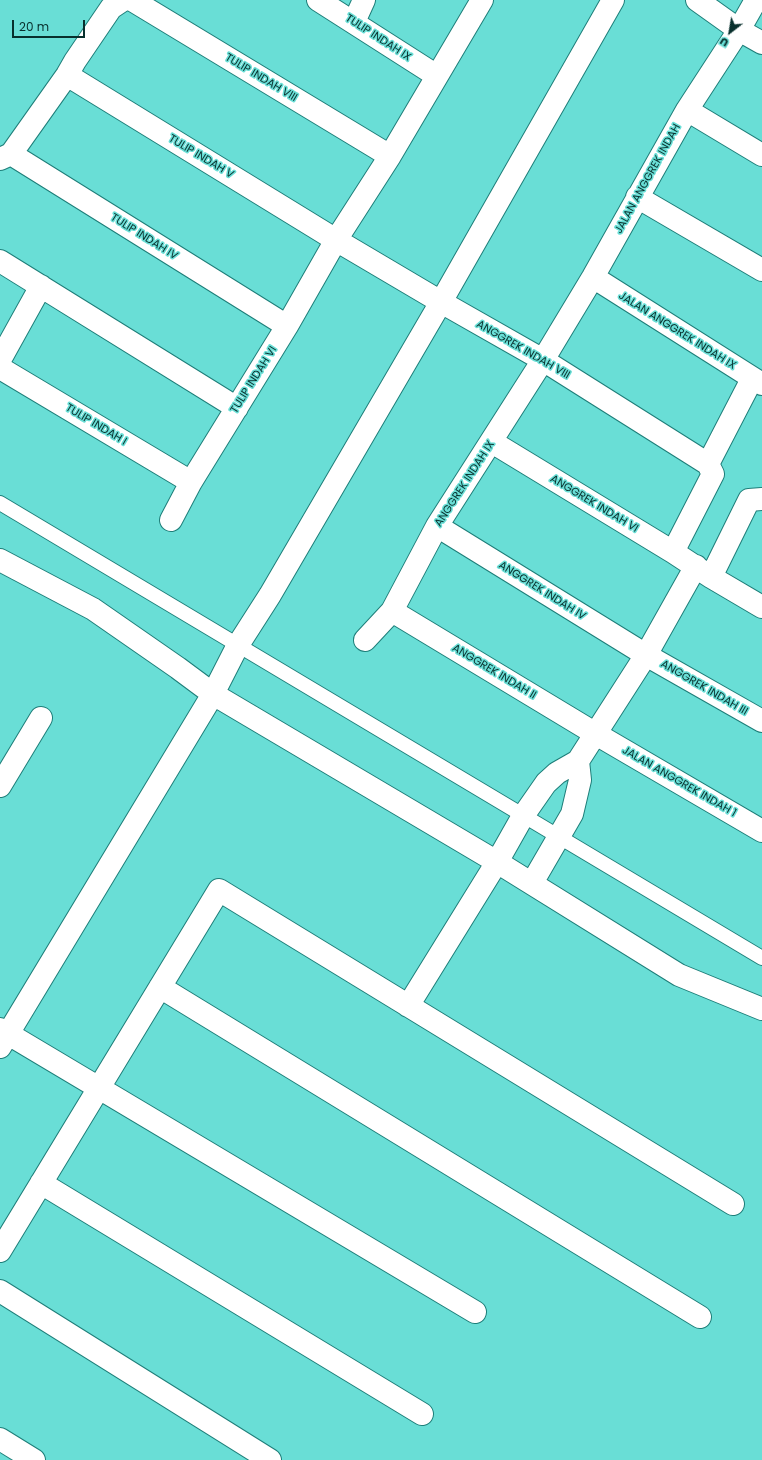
<!DOCTYPE html>
<html>
<head>
<meta charset="utf-8">
<style>
  body { margin:0 }
  #map { position:relative; width:762px; height:1460px; overflow:hidden; background:#69ded6; font-family:Poppins,sans-serif }
  canvas { display:block }
  .north { position:absolute; left:710px; top:12px; width:40px; height:40px; -webkit-text-stroke:3px #69ded6; paint-order:stroke; rotate:211deg; font-size:11px; font-weight:700; line-height:16px; text-align:center; color:#08302d }
  .north::after { content:''; display:block; margin:auto; width:14px; height:18px; background:#08302d; clip-path:polygon(50% 0,100% 100%,50% 72%,0 100%) }
  .scale { position:absolute; left:12px; top:20px; width:73px; height:18px; box-sizing:border-box; border:2px solid #08302d; border-top:0; padding-left:5px; font-size:12px; line-height:14px; white-space:nowrap; color:#08302d; -webkit-text-stroke:3px #69ded6; paint-order:stroke }
</style>
</head>
<body>
<div id="map">
<canvas width="762" height="1460"></canvas>
<div class="north">U</div>
<div class="scale">20 m</div>
</div>
<script>
const ctx = document.querySelector('canvas').getContext('2d');
ctx.lineJoin = 'round';
function stroke(path, color, width, dash) { ctx.strokeStyle = color; ctx.lineWidth = width; ctx.lineCap = dash ? 'butt' : 'round'; ctx.setLineDash(dash || []); ctx.stroke(path); }
function write(font, color, halo, rows, align = 'center') {
  ctx.font = font + ' Poppins,sans-serif'; ctx.lineWidth = 3; ctx.setLineDash([]); ctx.textBaseline = 'middle'; ctx.strokeStyle = halo; ctx.fillStyle = color; for (const [text, x, y, turn = 0] of rows) {
    ctx.save(); ctx.translate(x, y); ctx.rotate((+turn || 0) * Math.PI / 180); ctx.textAlign = isNaN(turn) ? turn : align; if (halo) ctx.strokeText(text, 0, 0); ctx.fillText(text, 0, 0); ctx.restore();
  }
}
const service = new Path2D(`
  M0 503 762 958`);
const minor = new Path2D(`
  M132 0 390 156
  M318 0 437 76
  M697 0 739 30 762 43
  M354 22 364 0
  M67 75 336 240 441 302 543 360 708 464
  M687 110 762 155
  M11 154 67 75 75 61 111 8 123 0
  M0 159 11 154 287 326
  M637 197 762 270
  M0 261 237 408
  M593 277 762 384
  M0 360 41 286
  M0 368 191 482
  M492 442 673 552 711 577 762 607
  M171 520 191 482 287 326 336 240 390 156 482 0
  M437 526 646 655 762 721
  M673 552 713 474 708 464 752 379
  M0 560 93 609 178 668 213 694 497 862 679 975 762 1009
  M711 577 749 500 762 499
  M392 611 596 734 762 831
  M365 640 392 611 437 526 543 360 593 277 687 110 739 30 756 0
  M0 786 41 718
  M532 883 572 814 580 780 578 761
  M160 987 700 1317
  M408 1006 497 862 523 816 546 783 557 773 578 761 646 655 696 566
  M0 1029 475 1312
  M0 1047 213 694 238 645 270 595 441 302 613 0
  M41 1183 422 1414
  M0 1251 219 890 733 1204
  M0 1291 270 1460
  M0 1439 34 1460`);
stroke(service, '#1e7e79', 16);
stroke(minor, '#1e7e79', 24);
stroke(service, '#fff', 14);
stroke(minor, '#fff', 22);
write('11px', '#08302d', '#69ded6', [
  ["TULIP INDAH IX",378,38,33],
  ["TULIP INDAH VIII",261,78,31],
  ["TULIP INDAH V",201,157,31],
  ["JALAN ANGGREK INDAH",648,179,-61],
  ["TULIP INDAH IV",144,237,32],
  ["JALAN ANGGREK INDAH IX",677,331,32],
  ["ANGGREK INDAH VIII",523,350,30],
  ["TULIP INDAH VI",254,380,-58],
  ["TULIP INDAH I",96,425,31],
  ["ANGGREK INDAH IX",465,484,-57],
  ["ANGGREK INDAH VI",594,504,31],
  ["ANGGREK INDAH IV",542,591,32],
  ["ANGGREK INDAH II",494,672,31],
  ["ANGGREK INDAH III",704,688,30],
  ["JALAN ANGGREK INDAH 1",679,782,30]
]);
</script>
</body>
</html>
